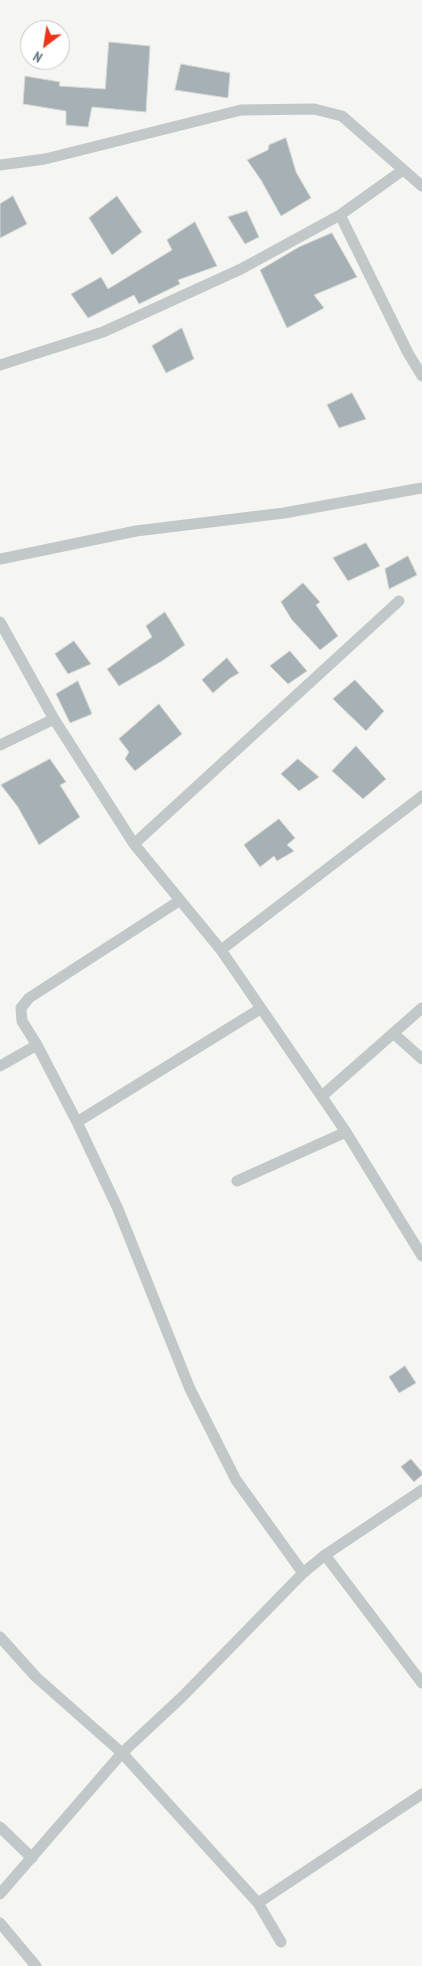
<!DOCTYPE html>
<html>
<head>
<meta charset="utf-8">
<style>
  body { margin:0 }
  #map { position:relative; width:422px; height:1966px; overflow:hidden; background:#f5f5f1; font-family:"PT Sans Narrow",sans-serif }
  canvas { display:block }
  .north { position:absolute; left:20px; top:20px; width:50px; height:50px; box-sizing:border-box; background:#fff; border:1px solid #c0c9ce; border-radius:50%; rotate:211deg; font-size:14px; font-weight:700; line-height:20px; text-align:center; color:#627884 }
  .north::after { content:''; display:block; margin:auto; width:18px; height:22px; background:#ee3418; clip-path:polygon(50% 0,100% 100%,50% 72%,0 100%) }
</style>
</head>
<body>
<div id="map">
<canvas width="422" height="1966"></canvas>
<div class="north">N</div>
</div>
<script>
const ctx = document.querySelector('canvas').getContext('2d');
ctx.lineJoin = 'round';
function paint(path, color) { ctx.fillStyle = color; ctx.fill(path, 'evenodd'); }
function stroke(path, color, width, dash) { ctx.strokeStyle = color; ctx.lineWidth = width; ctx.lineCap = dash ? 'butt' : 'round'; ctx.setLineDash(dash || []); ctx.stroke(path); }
const building = new Path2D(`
  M109 42 150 46 146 112 92 107 88 127 66 125V111L23 104 25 76 60 82 59 86 105 89Z
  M181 64 230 73 228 98 175 90Z
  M286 138 296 172 311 198 281 216 261 180 247 160 268 150 269 145Z
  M13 196 27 224 0 238V204Z
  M117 196 142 232 112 255 89 218Z
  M247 211 259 237 245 244 228 217Z
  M195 222 217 266 178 280 180 284 139 304 134 295 88 318 71 294 101 277 108 289 172 250 167 240Z
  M332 233 357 277 314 295 324 308 287 328 260 270 299 247Z
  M182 328 194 359 166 373 152 346Z
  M352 393 366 419 339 428 327 405Z
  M366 543 380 566 348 581 333 558Z
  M408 556 417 575 389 589 385 569Z
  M303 583 320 602 316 605 338 636 320 650 292 620 281 602Z
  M165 612 185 645 162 661 119 686 107 669 152 637 146 626Z
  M74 641 91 664 68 674 55 654Z
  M290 651 307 671 288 684 270 666Z
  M227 658 239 673 229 679 213 693 202 680Z
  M355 680 384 711 366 731 333 699Z
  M78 681 92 714 70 723 56 694Z
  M159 704 182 734 135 771 125 759 129 752 119 739Z
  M356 746 386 779 363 799 332 771Z
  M50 759 66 782 60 785 80 817 39 845 18 807 1 785Z
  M298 759 319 777 299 791 281 774Z
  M279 819 295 838 287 845 294 851 277 861 274 856 260 867 244 845Z
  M405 1366 416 1383 399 1393 389 1377Z
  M411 1459 422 1472V1475L414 1482 401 1467Z`);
paint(building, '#a6b1b5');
stroke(building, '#d6d6d4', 1);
stroke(new Path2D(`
  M0 165 45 159 241 110 314 109 342 116 422 186
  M340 215 408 353 422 376
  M0 365 103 332 241 269 340 215 403 170
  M0 559 136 531 284 513 422 488
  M0 622 54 719 134 844 221 950 346 1132 422 1256
  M0 745 54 719
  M134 844 399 601
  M179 901 29 998 21 1008 22 1021 37 1045 77 1122 118 1209 190 1389 236 1480 303 1573
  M221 950 422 796
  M393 1033 422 1059
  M0 1066 37 1045
  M322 1096 422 1008
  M77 1122 260 1009
  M237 1181 346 1132
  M325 1555 422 1683
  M0 1637 36 1677 122 1753 258 1903 281 1942
  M0 1827 32 1858
  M0 1894 122 1753 183 1696 303 1573 325 1555 422 1490
  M258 1903 422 1794
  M0 1923 36 1966`), '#c2c7c9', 11);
</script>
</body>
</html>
